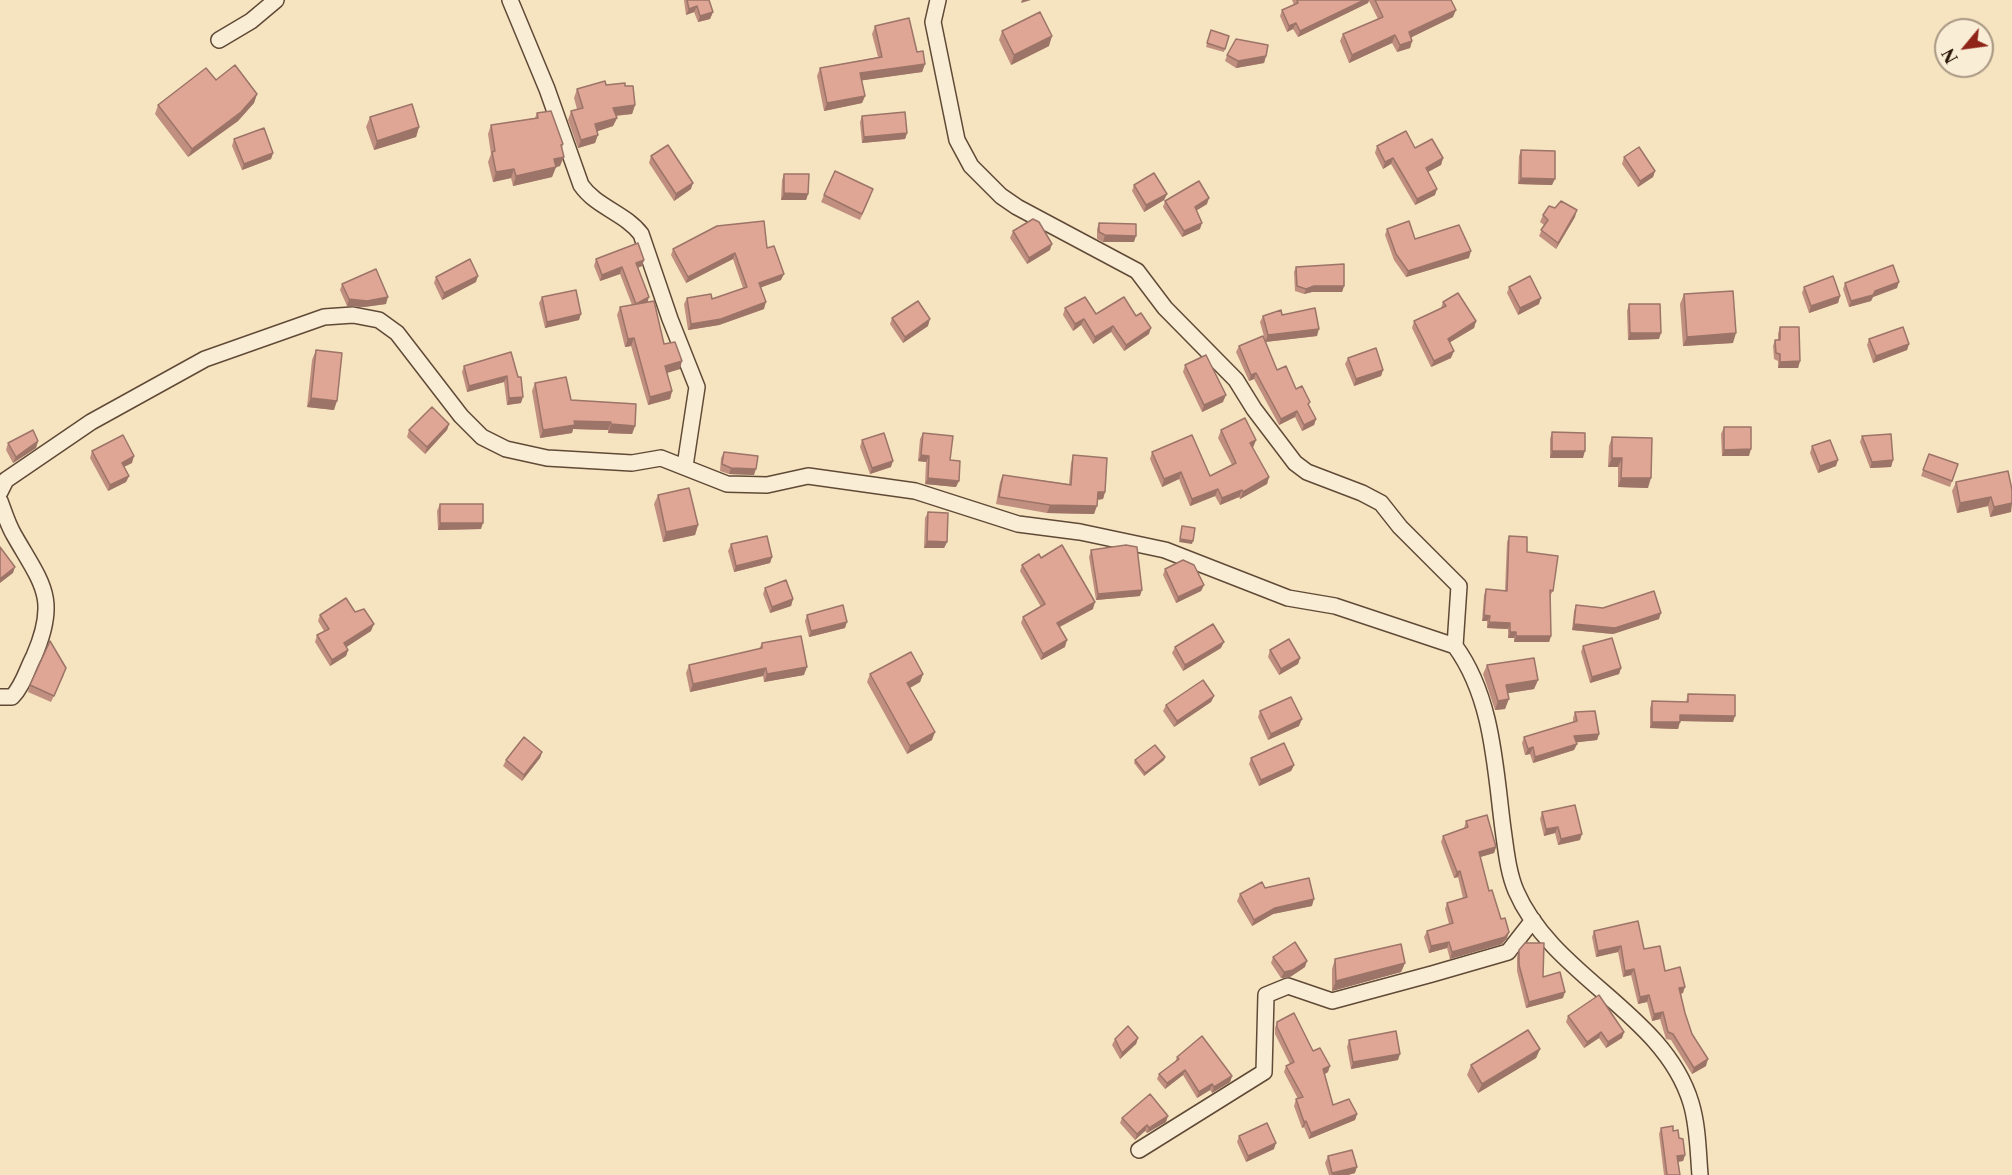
<!DOCTYPE html>
<html>
<head>
<meta charset="utf-8">
<style>
  body { margin:0 }
  #map { position:relative; width:2012px; height:1175px; overflow:hidden; background:#f6e3bf; font-family:"Libre Caslon Text",serif }
  canvas { display:block }
  .north { position:absolute; left:1934px; top:18px; width:60px; height:60px; box-sizing:border-box; background:#f9edd5; border:2px solid #a89784; border-radius:50%; rotate:241deg; font-size:16px; font-weight:700; line-height:24px; text-align:center; color:#2e170a }
  .north::after { content:''; display:block; margin:auto; width:21px; height:27px; background:#8f2418; clip-path:polygon(50% 0,100% 100%,50% 72%,0 100%) }
</style>
</head>
<body>
<div id="map">
<canvas width="2012" height="1175"></canvas>
<div class="north">N</div>
</div>
<script>
const ctx = document.querySelector('canvas').getContext('2d');
ctx.lineJoin = 'round';
function stroke(path, color, width, dash) { ctx.strokeStyle = color; ctx.lineWidth = width; ctx.lineCap = dash ? 'butt' : 'round'; ctx.setLineDash(dash || []); ctx.stroke(path); }
function paint(path, color) { ctx.fillStyle = color; ctx.fill(path, 'evenodd'); }
const minor = new Path2D(`
  M510 0 547 89 581 185C596 207 625 213 641 234L670 319 697 387 685 466
  M938 0 933 22 957 140 971 166 1001 196 1017 207 1137 271 1165 308 1236 380 1254 409 1295 463 1307 472 1362 493 1381 503 1400 527 1459 586 1455 646
  M219 40 251 21 276 0
  M0 492 6 480 91 422 205 359 324 317 353 315 379 320 397 333 461 416 482 437 506 449 547 458 632 463 661 458 727 484 767 485 808 476 915 491 1018 524 1080 532 1165 550 1288 598 1335 606 1455 646C1493 698 1495 768 1503 829 1506 850 1508 872 1516 891 1553 977 1664 1013 1691 1103 1698 1126 1698 1151 1700 1175
  M0 501C4 512 8 525 14 535 42 584 59 598 34 656 27 669 23 686 12 697H0
  M1139 1150 1264 1072 1266 995 1288 986 1332 1001 1432 974 1508 952 1533 920`);
stroke(minor, '#604a37', 18);
stroke(minor, '#f9edd5', 15);
paint(new Path2D(`
  M684 0H709L713 12 710 19 698 22 694 12 686 15Z
  M1292 0H1451L1453 17 1411 37 1412 41 1410 48 1397 52 1392 43 1349 63 1340 41 1343 34 1378 19 1369 1 1368 3 1298 37 1293 29 1287 32 1280 16 1282 10 1294 5Z
  M875 26 917 52 925 64 922 72 862 80 865 96 862 103 824 111 817 76 820 68 878 57 872 34Z
  M1211 30 1229 36 1224 52 1206 47Z
  M1002 31 1049 46 1011 65 999 40Z
  M1227 55 1266 56 1264 63 1236 68 1225 61Z
  M216 80 257 94 254 103 238 121 188 157 155 114 158 105Z
  M606 85 625 86 635 105 632 114 616 116 617 118 613 126 598 131 595 143 578 148 568 120 571 111 577 109 574 98 577 89Z
  M537 113 563 144 562 149 560 166 556 167 552 177 513 186 511 178 493 182 488 162 491 154 488 134 491 125 535 118Z
  M862 116 907 133 905 139 862 143 860 122Z
  M370 117 419 127 416 137 374 150 366 127Z
  M234 139 273 153 271 159 242 170 232 146Z
  M1377 146 1415 148 1443 158 1441 165 1428 172 1435 195 1415 205 1391 164 1383 169 1375 153Z
  M1521 150 1552 185 1518 184 1519 156Z
  M651 156 691 189 674 201 649 163Z
  M1624 157 1655 171 1653 177 1638 187 1622 164Z
  M784 174 808 194 806 200H781L782 180Z
  M1134 185 1167 194 1164 200 1144 212 1132 191Z
  M824 195H871L860 220 821 202Z
  M1165 201 1207 204 1196 211 1200 229 1182 237 1163 207Z
  M1543 215 1575 217 1556 249 1539 236 1544 225 1540 222Z
  M1099 223 1134 242H1103L1097 239V229Z
  M1387 229 1415 239 1469 258 1406 277 1394 260 1385 235Z
  M1013 231 1050 250 1027 264 1010 238Z
  M767 248 781 280 761 287 764 309 719 325 688 330 684 304 687 298 712 299 743 288 733 259 686 283 671 255 673 249Z
  M596 259 644 260 642 266 638 268 648 302 664 344 680 369 667 373 672 391 670 399 648 405 631 346 625 347 617 315 620 307 632 305 620 274 600 281 594 266Z
  M1296 267 1344 286 1342 292H1312L1304 294 1295 291 1294 272Z
  M436 277 476 282 442 300 434 283Z
  M1845 283 1897 288 1873 297 1871 301 1849 307 1843 289Z
  M342 284 386 304 364 307 347 306 340 290Z
  M1509 287 1539 304 1518 315 1507 293Z
  M1804 287 1840 296 1838 303 1809 313 1802 293Z
  M1684 294 1733 343 1683 346 1680 304Z
  M542 297 579 320 545 328 539 303Z
  M1443 302 1476 321 1474 328 1449 343 1451 358 1431 367 1412 328 1414 321 1441 308Z
  M1629 304 1659 339 1628 340 1627 311Z
  M1065 308 1096 314 1136 316 1149 334 1124 351 1111 332 1093 344 1081 325 1073 331 1063 315Z
  M1282 315 1317 336 1265 342 1277 370 1296 389 1309 406 1316 419 1314 425 1302 431 1295 417 1279 425 1254 379 1249 381 1236 352 1239 346 1265 340 1260 322 1263 316Z
  M892 318 928 326 903 343 890 324Z
  M1780 327 1800 361 1798 368H1778V361L1774 359 1773 346 1775 340H1778V334Z
  M1869 339 1909 344 1907 350 1873 363 1867 345Z
  M316 350 334 410 307 407 312 360Z
  M511 352 521 403 507 405 504 382 467 392 462 372 464 366Z
  M1348 358 1383 370 1381 376 1354 386 1345 364Z
  M1185 365 1223 402 1202 412 1183 372Z
  M535 383 571 400 635 426 632 434 608 433V430L573 429 572 433 540 438 532 391Z
  M449 424 447 430 425 454 407 437 409 430Z
  M1724 427 1749 456H1722L1721 434Z
  M1221 430 1256 440 1253 448 1269 477 1267 484 1240 499 1239 497 1220 505 1215 496 1190 506 1179 479 1162 487 1150 459 1152 452 1210 476 1232 465 1218 438Z
  M1552 432 1583 458H1550V439Z
  M923 433 950 460 956 487 925 484 926 462 918 461 920 439Z
  M1862 436 1893 460 1891 467 1870 468 1860 442Z
  M1612 437 1648 488 1618 487V467H1608L1609 446Z
  M862 440 891 467 870 474 860 447Z
  M38 441 36 448 13 463 6 450 8 443Z
  M1812 446 1836 466 1818 473 1810 453Z
  M92 451 132 463 124 467 129 476 126 482 108 491 90 458Z
  M724 452 754 475 729 474 720 471 721 458Z
  M1929 454 1958 464 1950 487 1921 476Z
  M1073 455 1105 492 1103 499 1097 500 1094 514 1047 513 996 504 1000 482 1003 475 1069 484 1071 463Z
  M1956 482 2012 490 2011 512 1990 517 1988 506 1957 513 1952 491Z
  M658 495 698 525 695 535 663 542 654 504Z
  M440 504 481 529 438 530 437 511Z
  M928 512 947 542 944 548H924L925 518Z
  M1509 536 1527 552 1553 591 1550 596 1551 636 1549 642H1514V638H1508V629L1487 628V621H1482L1484 595 1486 589 1505 591 1507 542Z
  M731 544 772 557 770 563 734 572 728 551Z
  M1091 550 1140 596 1096 600 1089 557Z
  M1041 558 1093 609 1060 627 1065 647 1041 660 1021 623 1023 617 1041 607 1020 571 1022 565Z
  M1165 569 1204 585 1201 591 1176 603 1163 575Z
  M765 588 793 599 791 606 770 613 763 594Z
  M1576 605 1603 608 1659 619 1613 634 1572 630 1574 611Z
  M355 612 371 631 346 647 348 650 346 656 330 666 315 642 317 635 324 631 318 621 320 615Z
  M807 615 845 628 809 637 805 621Z
  M762 643 804 675 764 682 763 676 690 692 686 673 689 665 759 649Z
  M1583 646 1621 668 1619 674 1590 683 1581 652Z
  M1175 647 1221 648 1183 671 1172 653Z
  M1270 650 1300 658 1298 664 1279 675 1268 657Z
  M1487 665 1538 680 1534 689 1508 693 1505 709 1495 710 1483 674Z
  M870 674H923L920 682 910 688 932 740 907 754 867 682Z
  M64 675 51 702 28 692 30 685Z
  M1688 694 1733 722 1680 721 1678 729 1650 728V708L1652 701 1686 702Z
  M1214 696 1211 702 1174 727 1163 711 1166 705Z
  M1260 711 1299 726 1268 740 1258 717Z
  M1575 712 1599 734 1597 740 1576 742 1577 744 1574 750 1533 763 1530 754 1525 755 1522 743 1524 737 1573 722V718Z
  M542 752 540 758 522 781 503 766 506 760Z
  M1165 757 1164 760 1144 776 1134 763 1135 760Z
  M1251 758 1294 765 1291 771 1259 786 1249 764Z
  M1542 812 1580 840 1558 845 1555 833 1544 836 1540 819Z
  M1466 821 1496 847 1494 853 1480 857 1489 891 1507 938 1502 944 1450 959 1447 948 1429 953 1424 937 1427 931 1449 924 1445 909 1447 903 1463 898 1458 877 1454 878 1441 842 1443 836 1464 828Z
  M1265 888 1312 906 1273 914 1252 926 1237 901 1240 894Z
  M1594 931 1644 949 1665 971 1683 993 1681 994 1685 1013 1692 1034 1706 1066 1692 1074 1671 1040 1666 1039 1660 1019 1652 1021 1647 1002 1638 1004 1631 975 1623 977 1618 952 1596 957 1592 937Z
  M1519 950 1543 977 1563 998 1526 1008 1517 971V957Z
  M1273 957 1305 967 1290 977 1281 978 1271 963Z
  M1335 959 1405 963 1401 972 1332 991V969Z
  M1568 1016 1624 1032 1622 1038 1606 1048 1599 1038 1584 1048 1566 1022Z
  M1277 1022 1313 1051 1328 1072 1325 1074 1333 1105 1357 1114 1355 1120 1309 1139 1304 1127 1302 1128 1294 1106 1296 1099H1298L1284 1072 1286 1066 1290 1064 1275 1034V1028Z
  M1138 1038 1136 1044 1120 1059 1112 1045 1115 1039Z
  M1349 1040 1398 1060 1351 1069 1347 1047Z
  M1540 1049 1536 1058 1478 1093 1467 1075 1471 1065Z
  M1177 1057 1232 1076 1230 1082 1212 1093 1210 1090 1197 1098 1183 1075 1165 1089 1157 1079 1159 1074 1175 1062Z
  M1122 1118 1166 1122 1147 1133 1145 1131 1135 1140 1120 1123Z
  M1661 1128 1673 1131 1679 1138 1685 1155 1683 1161 1678 1162 1680 1175H1664L1659 1134Z
  M1239 1136 1274 1149 1246 1162 1237 1142Z
  M1328 1156 1355 1173 1348 1175H1329L1325 1163Z`), '#c08f80');
paint(new Path2D(`
  M1022 0H1031L1021 3Z
  M1364 0H1369L1368 3 1298 37 1300 31Z
  M697 6 694 12 686 15 689 9Z
  M1456 10 1453 17 1406 40 1409 32Z
  M713 12 710 19 698 22 700 16Z
  M1296 23 1293 29 1287 32 1289 26Z
  M1395 35 1392 43 1349 63 1352 55Z
  M1052 36 1049 46 1011 65 1014 55Z
  M1412 41 1410 48 1397 52 1400 45Z
  M1266 56 1264 63 1236 68 1238 61Z
  M925 64 922 72 858 81 860 73Z
  M257 94 254 103 238 121 188 157 192 149Z
  M865 96 862 103 824 111 827 103Z
  M635 105 632 114 610 116 613 108Z
  M617 118 613 126 592 133 595 124Z
  M419 127 416 137 374 150 377 141Z
  M907 133 905 139 862 143 864 137Z
  M598 135 595 143 578 148 581 140Z
  M273 153 271 159 242 170 244 164Z
  M564 157 560 166 556 167 552 177 513 186 516 176 554 159Z
  M1393 158 1391 164 1383 169 1385 162Z
  M1443 158 1441 165 1424 174 1426 168Z
  M514 169 511 178 493 182 496 172Z
  M1655 171 1653 177 1638 187 1640 181Z
  M1521 178 1555 179 1552 185 1518 184Z
  M693 183 691 189 674 201 676 194Z
  M1437 189 1435 195 1415 205 1417 199Z
  M784 193 808 194 806 200H781Z
  M1167 194 1164 200 1144 212 1146 205Z
  M1209 198 1207 204 1192 213 1195 207Z
  M1577 210 1575 217 1556 249 1558 243Z
  M1202 223 1200 229 1182 237 1184 231Z
  M1105 235 1136 236 1134 242H1103Z
  M1052 244 1050 250 1027 264 1029 258Z
  M1471 251 1469 258 1406 277 1408 271Z
  M735 253 733 259 686 283 688 277Z
  M644 260 642 266 633 269 636 263Z
  M622 267 620 274 600 281 602 275Z
  M784 274 781 280 757 289 759 283Z
  M478 276 476 282 442 300 444 293Z
  M1899 282 1897 288 1873 297 1871 301 1849 307 1851 301 1875 291Z
  M1314 286H1344L1342 292H1312L1304 294 1306 289Z
  M1840 296 1838 303 1809 313 1811 306Z
  M388 297 386 304 364 307 347 306 349 299Z
  M649 297 647 304H636Z
  M1541 298 1539 304 1518 315 1520 308Z
  M766 302 764 309 719 325 688 330 691 324Z
  M581 314 579 320 545 328 547 322Z
  M930 319 928 326 903 343 905 337Z
  M1084 319 1081 325 1073 331 1075 324Z
  M1476 321 1474 328 1445 345 1448 339Z
  M1113 326 1111 332 1093 344 1095 337Z
  M1151 328 1149 334 1124 351 1126 345Z
  M1319 329 1317 336 1265 342 1268 335Z
  M1630 333H1661L1659 339 1628 340Z
  M1736 333 1733 343 1683 346 1687 337Z
  M634 338 631 346 625 347 628 339Z
  M1909 344 1907 350 1873 363 1876 356Z
  M1454 351 1451 358 1431 367 1434 361Z
  M682 361 680 369 663 374 665 366Z
  M1800 361 1798 368H1778L1780 362Z
  M1383 370 1381 376 1354 386 1356 379Z
  M1256 373 1254 379 1249 381 1251 375Z
  M507 376 504 382 467 392 469 386Z
  M672 391 670 399 648 405 650 397Z
  M1226 395 1223 402 1202 412 1204 405Z
  M523 397 521 403 507 405 509 398Z
  M311 398 337 401 334 410 307 407Z
  M1297 411 1295 417 1279 425 1281 419Z
  M1316 419 1314 425 1302 431 1304 425Z
  M574 421 611 422 608 430 573 429 572 433 540 438 543 430Z
  M449 424 447 430 425 454 427 447Z
  M611 424 635 426 632 434 608 433Z
  M1256 440 1253 447 1248 450 1250 443Z
  M38 441 36 448 13 463 16 457Z
  M1751 449 1749 456H1722L1724 450Z
  M1552 451H1585L1583 458H1550Z
  M921 455 929 456 926 462 918 461Z
  M134 456 132 463 119 469 122 463Z
  M1612 458H1622L1618 467H1608Z
  M1838 460 1836 466 1818 473 1820 466Z
  M1893 460 1891 467 1870 468 1872 462Z
  M893 461 891 467 870 474 872 468Z
  M731 468 756 469 754 475 729 474Z
  M1181 472 1179 479 1162 487 1164 479Z
  M129 476 126 482 108 491 110 485Z
  M1269 477 1267 484 1240 499 1243 492Z
  M928 478 959 481 956 487 925 484Z
  M1621 478H1651L1648 488 1618 487Z
  M1218 489 1215 496 1190 506 1192 499Z
  M1242 490 1239 497 1220 505 1222 498Z
  M1098 492H1105L1103 499 1095 500Z
  M1991 497 1988 506 1957 513 1960 503Z
  M2012 503 2011 512 1990 517 1994 507Z
  M1050 505 1097 506 1094 514 1047 513Z
  M440 523H483L481 529 438 530Z
  M698 525 695 535 663 542 666 532Z
  M1180 539 1193 541 1192 544 1179 542Z
  M927 541 947 542 944 548H924Z
  M772 557 770 563 734 572 736 566Z
  M15 567 13 573 0 583V579Z
  M1204 585 1201 591 1176 603 1178 597Z
  M1142 590 1140 596 1096 600 1098 594Z
  M793 599 791 606 770 613 772 607Z
  M1095 602 1093 609 1055 629 1057 623Z
  M1661 613 1659 619 1613 634 1572 630 1574 624Z
  M1484 615 1490 616 1487 621H1482Z
  M847 622 845 628 809 637 811 631Z
  M1489 622 1510 623 1508 629 1487 628Z
  M374 624 371 631 342 650 344 643Z
  M1510 632H1516L1514 638H1508Z
  M1516 636H1551L1549 642H1514Z
  M1067 640 1065 647 1041 660 1043 654Z
  M1224 642 1221 648 1183 671 1185 665Z
  M348 650 346 656 330 666 332 660Z
  M1300 658 1298 664 1279 675 1281 669Z
  M807 667 804 675 764 682 767 674Z
  M766 668 763 676 690 692 693 684Z
  M1621 668 1619 674 1590 683 1592 677Z
  M923 674 920 682 904 691 907 683Z
  M1538 680 1534 689 1503 694 1506 685Z
  M1214 696 1211 702 1174 727 1177 721Z
  M1509 699 1505 709 1495 710 1498 701Z
  M1680 715 1735 716 1733 722 1678 721Z
  M1302 719 1299 726 1268 740 1271 734Z
  M1652 722H1680L1678 729 1650 728Z
  M935 732 932 740 907 754 910 746Z
  M1599 734 1597 740 1572 743 1574 736Z
  M1577 744 1574 750 1533 763 1535 757Z
  M1533 747 1530 754 1525 755 1528 749Z
  M542 752 540 758 522 781 524 775Z
  M1165 757 1164 760 1144 776 1145 773Z
  M1294 765 1291 771 1259 786 1261 780Z
  M1558 827 1555 833 1544 836 1546 829Z
  M1582 834 1580 840 1558 845 1561 839Z
  M1496 847 1494 853 1477 858 1479 852Z
  M1460 871 1458 877 1454 878 1457 872Z
  M1314 899 1312 906 1273 914 1252 926 1254 920 1275 908Z
  M1509 932 1507 938 1502 944 1450 959 1452 952Z
  M1449 942 1447 948 1429 953 1431 946Z
  M1621 946 1618 952 1596 957 1598 951Z
  M1307 961 1305 967 1290 977 1281 978 1284 972Z
  M1405 963 1401 972 1332 991 1336 981Z
  M1634 969 1631 975 1623 977 1625 971Z
  M1685 987 1683 993 1677 995 1679 988Z
  M1565 992 1563 998 1526 1008 1529 1002Z
  M1649 995 1647 1002 1638 1004 1640 997Z
  M1663 1012 1660 1019 1652 1021 1654 1014Z
  M1601 1032 1599 1038 1584 1048 1587 1042Z
  M1624 1032 1622 1038 1606 1048 1608 1042Z
  M1138 1038 1136 1044 1120 1059 1122 1053Z
  M1540 1049 1536 1058 1478 1093 1482 1084Z
  M1400 1054 1398 1060 1351 1069 1353 1062Z
  M1708 1059 1706 1066 1692 1074 1694 1068Z
  M1330 1066 1328 1072 1321 1076 1323 1069Z
  M1185 1070 1183 1075 1165 1089 1167 1083Z
  M1232 1076 1230 1082 1212 1093 1214 1087Z
  M1212 1084 1210 1090 1197 1098 1199 1092Z
  M1357 1114 1355 1120 1309 1139 1311 1133Z
  M1168 1116 1166 1122 1147 1133 1149 1128Z
  M1306 1121 1304 1127 1302 1128 1304 1122Z
  M1147 1125 1145 1131 1135 1140 1137 1134Z
  M1276 1143 1274 1149 1246 1162 1248 1156Z
  M1685 1155 1683 1161 1675 1162 1677 1156Z
  M1357 1167 1355 1173 1348 1175H1332V1173Z`), '#9c7468');
const building = new Path2D(`
  M687 0H709L713 12 700 16 697 6 689 9Z
  M1297 0H1364L1300 31 1296 23 1289 26 1282 10 1298 3Z
  M1375 0H1451L1456 10 1409 32 1412 41 1400 45 1395 35 1352 55 1343 34 1383 17Z
  M1040 12 1052 36 1014 55 1002 31Z
  M909 18 917 52 923 51 925 64 860 73 865 96 827 103 820 68 882 57 875 26Z
  M1211 30 1229 36 1225 49 1207 43Z
  M1236 39 1268 45 1266 56 1238 61 1227 55Z
  M235 65 257 94 241 112 192 149 158 105 206 68 216 80Z
  M605 81 606 85 625 83V86H633L635 105 613 108 617 118 595 124 598 135 581 140 571 111 583 108 577 89Z
  M412 104 419 127 377 141 370 117Z
  M551 111 563 144 561 145 564 157 554 159 556 167 516 176 514 169 496 172 492 152 495 151 491 125 538 118 537 113Z
  M905 112 907 133 864 137 862 116Z
  M264 128 273 153 244 164 234 139Z
  M1406 131 1415 148 1432 139 1443 158 1426 168 1437 189 1417 199 1393 158 1385 162 1377 146Z
  M668 145 693 183 676 194 651 156Z
  M1639 147 1655 171 1640 181 1624 157Z
  M1521 150 1555 151V179L1521 178Z
  M835 171 873 189 862 214 824 195Z
  M1154 173 1167 194 1146 205 1134 185Z
  M784 174H809L808 194 784 193Z
  M1199 181 1209 198 1195 207 1202 223 1184 231 1165 201Z
  M1561 201 1577 210 1558 243 1541 230 1548 220 1543 215 1549 206 1555 208Z
  M1033 219 1039 222 1052 244 1029 258 1013 231Z
  M764 221 767 248 774 246 784 274 759 283 766 302 721 319 691 324 687 298 711 294 712 299 747 287 735 253 688 277 673 249 717 226Z
  M1409 221 1415 239 1459 225 1471 251 1408 271 1396 254 1387 229Z
  M1099 223 1136 224V236L1105 235 1099 232Z
  M638 243 644 260 636 263 649 297 636 304 622 267 602 275 596 259Z
  M470 259 478 276 444 293 436 277Z
  M1344 264V286H1314L1306 289 1297 286 1296 267Z
  M1893 265 1899 282 1875 291 1873 295 1851 301 1845 283Z
  M376 269 388 297 367 301 349 299 342 284Z
  M1530 276 1541 298 1520 308 1509 287Z
  M1833 276 1840 296 1811 306 1804 287Z
  M576 290 581 314 547 322 542 297Z
  M1733 291 1736 333 1687 337 1684 294Z
  M1458 293 1476 321 1448 339 1454 351 1434 361 1414 321 1446 306 1443 302Z
  M1085 297 1096 314 1124 297 1136 316 1141 313 1151 328 1126 345 1113 326 1095 337 1084 319 1075 324 1065 308Z
  M654 301 664 344 675 342 682 361 665 366 672 391 650 397 634 338 628 339 620 307Z
  M918 301 930 319 905 337 892 318Z
  M1629 304H1660L1661 333H1630Z
  M1315 308 1319 329 1268 335 1263 316 1281 310 1282 315Z
  M1780 327H1799L1800 361 1780 362V354L1776 353 1775 340H1780Z
  M1903 327 1909 344 1876 356 1869 339Z
  M1263 336 1277 370 1286 366 1296 389 1302 386 1310 402 1308 404 1316 419 1304 425 1297 411 1281 419 1256 373 1251 375 1239 346Z
  M1376 348 1383 370 1356 379 1348 358Z
  M316 350 342 353 337 401 311 398Z
  M511 352 518 377H521L523 397 509 398 507 376 469 386 464 366Z
  M1206 355 1226 395 1204 405 1185 365Z
  M566 377 571 400 636 404 635 426 611 424V422L574 421 575 425 543 430 535 383Z
  M432 407 449 424 427 447 409 430Z
  M1245 418 1256 440 1250 443 1269 477 1243 492 1242 490 1222 498 1218 489 1192 499 1181 472 1164 479 1152 452 1192 435 1210 476 1236 463 1221 430Z
  M1724 427H1751V449L1724 450Z
  M33 430 38 441 16 457 8 443Z
  M1552 432 1585 433V451H1552Z
  M884 433 893 461 872 468 862 440Z
  M923 433 953 436 950 460 960 461 959 481 928 478 929 456 921 455Z
  M1891 434 1893 460 1872 462 1862 436Z
  M123 435 134 456 122 463 129 476 110 485 92 451Z
  M1612 437 1652 438 1651 478H1621L1622 458H1612Z
  M1830 440 1838 460 1820 466 1812 446Z
  M724 452 758 456 756 469 731 468 722 464Z
  M1929 454 1958 464 1952 481 1923 470Z
  M1073 455 1107 458 1105 492H1098L1097 506 1050 505 999 497 1003 475 1071 485Z
  M2008 471 2012 490V503L1994 507 1991 497 1960 503 1956 482Z
  M689 488 698 525 666 532 658 495Z
  M440 504H483V523H440Z
  M928 512 948 513 947 542 927 541Z
  M1182 526 1195 528 1193 541 1180 539Z
  M767 536 772 557 736 566 731 544Z
  M1509 536 1527 537V552L1558 556 1553 591 1550 590 1551 636H1516V632H1510V623L1489 622 1490 616 1484 615 1486 589 1507 591Z
  M1062 545 1095 602 1057 623 1067 640 1043 654 1023 617 1045 604 1022 565 1039 554 1041 558Z
  M1126 545 1137 547 1142 590 1098 594 1091 550Z
  M0 547 15 567 0 579Z
  M1183 560 1194 565 1204 585 1178 597 1165 569Z
  M786 580 793 599 772 607 765 588Z
  M1654 591 1661 613 1615 628 1574 624 1576 605 1603 608Z
  M346 598 355 612 364 609 374 624 344 643 348 650 332 660 317 635 329 629 320 615Z
  M843 605 847 622 811 631 807 615Z
  M1213 624 1224 642 1185 665 1175 647Z
  M801 636 807 667 767 674 766 668 693 684 689 665 762 648V643Z
  M1612 638 1621 668 1592 677 1583 646Z
  M1289 639 1300 658 1281 669 1270 650Z
  M50 641 66 668 54 696 30 685Z
  M911 652 923 674 907 683 935 732 910 746 870 674Z
  M1534 658 1538 680 1506 685 1509 699 1498 701 1487 665Z
  M1203 680 1214 696 1177 721 1166 705Z
  M1688 694 1735 695V716L1680 715V722H1652V701L1688 702Z
  M1291 697 1302 719 1271 734 1260 711Z
  M1595 711 1599 734 1574 736 1577 744 1535 757 1533 747 1528 749 1524 737 1577 721 1575 712Z
  M524 737 542 752 524 775 506 760Z
  M1284 743 1294 765 1261 780 1251 758Z
  M1155 745 1165 757 1145 773 1135 760Z
  M1575 805 1582 834 1561 839 1558 827 1546 829 1542 812Z
  M1487 815 1496 847 1479 852 1489 891 1492 890 1501 919 1505 918 1509 932 1505 937 1452 952 1449 942 1431 946 1427 931 1453 923 1447 903 1467 897 1460 871 1457 872 1443 836 1468 827 1466 821Z
  M1309 878 1314 899 1275 908 1254 920 1240 894 1262 882 1265 888Z
  M1638 921 1644 949 1660 946 1665 971 1680 967 1685 987 1679 988 1685 1013 1692 1034 1708 1059 1694 1068 1673 1034 1668 1032 1663 1012 1654 1014 1649 995 1640 997 1634 969 1625 971 1621 946 1598 951 1594 931Z
  M1295 942 1307 961 1293 970 1284 972 1273 957Z
  M1525 943H1544L1543 977 1560 972 1565 992 1529 1002 1519 965V950Z
  M1401 944 1405 963 1336 981 1335 959Z
  M1599 995 1624 1032 1608 1042 1601 1032 1587 1042 1568 1016Z
  M1294 1013 1313 1051 1320 1048 1330 1066 1323 1069 1333 1105 1349 1099 1357 1114 1311 1133 1306 1121 1304 1122 1296 1099 1303 1097 1286 1066 1294 1062 1277 1027V1022Z
  M1128 1026 1138 1038 1122 1053 1115 1039Z
  M1528 1030 1540 1049 1482 1084 1471 1065Z
  M1396 1031 1400 1054 1353 1062 1349 1040Z
  M1202 1036 1232 1076 1214 1087 1212 1084 1199 1092 1185 1070 1167 1083 1159 1074 1179 1059 1177 1057Z
  M1150 1094 1168 1116 1149 1128 1147 1125 1137 1134 1122 1118Z
  M1267 1123 1276 1143 1248 1156 1239 1136Z
  M1673 1126V1131L1678 1130 1679 1138 1683 1139 1685 1155 1677 1156 1680 1175H1667L1661 1128Z
  M1352 1150 1357 1167 1332 1173 1328 1156Z`);
paint(building, '#dfa695');
stroke(building, '#9c7468', 1.5);
</script>
</body>
</html>
